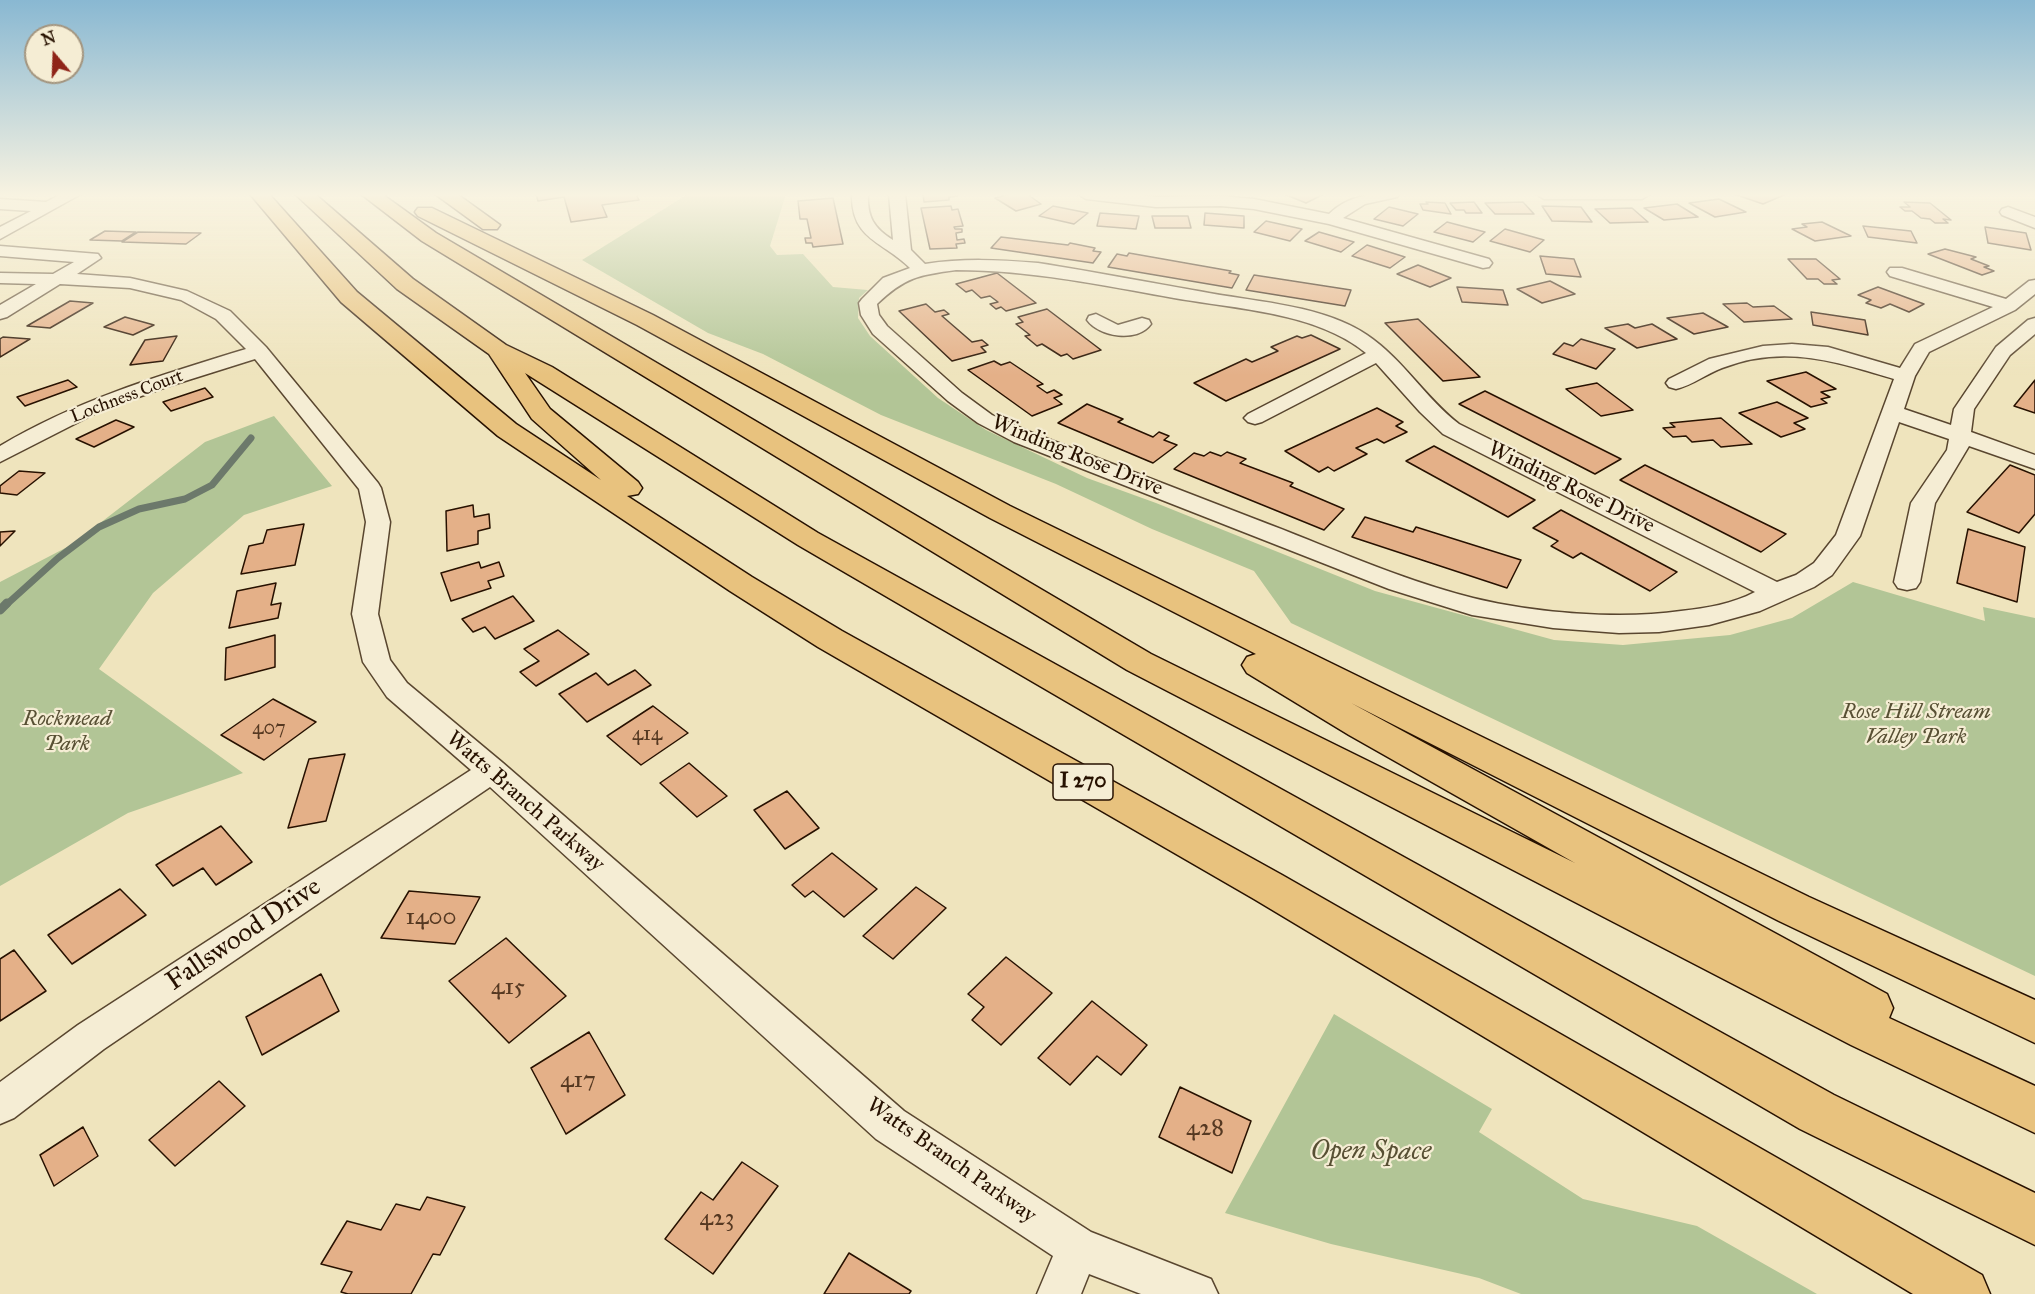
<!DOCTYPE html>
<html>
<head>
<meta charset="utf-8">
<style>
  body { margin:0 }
  #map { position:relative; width:2035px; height:1294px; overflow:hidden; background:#efe4bd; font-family:"IM FELL Great Primer",serif }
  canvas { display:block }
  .north { position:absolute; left:24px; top:24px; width:60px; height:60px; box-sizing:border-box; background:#f5edd4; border:2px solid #a3957f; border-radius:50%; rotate:341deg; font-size:16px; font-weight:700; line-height:24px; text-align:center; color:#271100 }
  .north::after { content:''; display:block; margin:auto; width:21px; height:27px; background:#8f2418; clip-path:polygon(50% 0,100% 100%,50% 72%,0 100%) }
</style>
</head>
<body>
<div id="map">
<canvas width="2035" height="1294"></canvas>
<div class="north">N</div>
</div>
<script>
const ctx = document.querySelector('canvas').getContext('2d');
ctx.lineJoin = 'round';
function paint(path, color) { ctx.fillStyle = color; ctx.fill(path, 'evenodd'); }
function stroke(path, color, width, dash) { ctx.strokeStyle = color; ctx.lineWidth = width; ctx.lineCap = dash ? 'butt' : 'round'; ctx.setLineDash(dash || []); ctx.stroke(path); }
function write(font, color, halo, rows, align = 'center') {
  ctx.font = font + ' "IM FELL Great Primer",serif'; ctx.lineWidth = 4.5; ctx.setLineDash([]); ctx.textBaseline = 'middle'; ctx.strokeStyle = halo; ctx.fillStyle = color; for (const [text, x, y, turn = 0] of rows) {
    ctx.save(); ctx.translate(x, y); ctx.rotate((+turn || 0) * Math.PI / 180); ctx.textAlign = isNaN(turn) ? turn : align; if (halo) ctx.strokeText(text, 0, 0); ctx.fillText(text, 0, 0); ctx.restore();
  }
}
paint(new Path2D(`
  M688 194H786L770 246 777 255 803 254 833 287 868 290 859 298 858 318 870 336 938 398 986 430 1087 478 1156 503 1375 591 1554 640 1623 645 1730 635 1792 618 1853 582 1985 621 1983 607 2035 618V976L1291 623 1254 571 1152 529 1056 484 881 415 763 354 708 333 582 260Z
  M274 416 332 486 244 515 153 593 99 669 243 773 128 813 0 886V582L73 544 205 442Z
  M1334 1014 1492 1109 1479 1132 1583 1199 1697 1226 1817 1294H1521L1479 1278 1331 1244 1225 1213Z`), '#b2c596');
stroke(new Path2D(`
  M6 605 58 558 99 527 139 509 185 499 212 485 251 438`), '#6c796b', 7);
stroke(new Path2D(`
  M0 610 7 603`), '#6c796b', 9);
const building = new Path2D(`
  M536 194H636L639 200 602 205 607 217 571 222 564 197 538 201Z
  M923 194H956L957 196 949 197V200L924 202Z
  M1010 194H1027L1041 204 1016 211 995 198Z
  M1284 194H1324L1306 203Z
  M1734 194H1780L1784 195 1763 204Z
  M833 198 843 244 813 247 812 243H806L805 238H811L807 219H800L798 201Z
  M1719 199 1746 212 1715 217 1689 203Z
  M1426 202 1445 203 1451 214 1423 210 1420 204H1428Z
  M1474 202 1482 213H1466L1464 210H1456L1450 203Z
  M1523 202 1534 214H1495L1485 203Z
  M1904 202 1930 203 1951 220 1943 219 1948 223H1935L1930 219 1921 218 1912 211H1905L1900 207H1910Z
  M1677 204 1698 217 1664 220 1644 208Z
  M951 206 952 210 958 209 963 226 954 227 955 229H962V232L956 233 957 240 964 239 965 243 956 244 957 248 930 249 921 208Z
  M1053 206 1088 213 1074 224 1039 216Z
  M1542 206 1581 207 1592 222 1552 221Z
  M1389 207 1418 214 1403 226 1374 219Z
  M1632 208 1648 222 1610 223 1595 209Z
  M1100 213 1139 216 1136 229 1097 226Z
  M1205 213 1244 216V228L1204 225Z
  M1152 216H1188L1191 228H1155Z
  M1266 221 1302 229 1290 241 1254 232Z
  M1447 222 1485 232 1473 242 1434 232Z
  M1822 222 1851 236 1815 241 1792 229 1807 227 1802 224Z
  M1863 226 1911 231 1917 243 1868 237Z
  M1985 227 2026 233 2031 250 1988 243Z
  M1505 229 1544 240 1530 252 1490 241Z
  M105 231 136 232 122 241 90 240Z
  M138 232 201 233 186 244 122 242Z
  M1319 232 1354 242 1341 252 1305 241Z
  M1001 237 1068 245 1070 243 1095 248 1093 251 1101 252 1093 263 991 248Z
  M1367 245 1405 257 1390 268 1352 256Z
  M1945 249 1976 257 1971 259 1989 266 1984 267 1994 271 1982 275 1928 254Z
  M1129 253 1231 271 1229 273 1239 275 1232 288 1108 267 1117 254 1127 256Z
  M1540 256 1574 259 1581 277 1546 274Z
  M1788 259H1816L1840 279 1832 280 1837 284H1824L1818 279H1807Z
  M1418 265 1451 278 1430 287 1397 274Z
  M997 273 1036 303 1006 311 1001 307 996 309 990 304 998 302 990 296 981 298 972 290 966 292 956 284Z
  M1254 275 1351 290 1345 306 1246 290Z
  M1550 281 1575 294 1542 303 1517 289Z
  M1457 287 1503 290 1508 305 1462 302Z
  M1878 287 1924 304 1909 312 1890 304 1881 308 1866 303 1871 300 1858 295Z
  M70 301 93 303 50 328 27 326Z
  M1747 303 1753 307 1774 306 1792 319 1744 322 1723 304Z
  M926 304 935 312 944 310 949 314 942 316 972 342 982 340 988 345 981 347 986 352 952 361 899 311Z
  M1047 309 1101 350 1073 359 1067 354 1061 356 1042 344 1037 346 1025 336 1030 335 1016 324 1023 322 1018 317Z
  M1811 312 1865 320 1868 335 1813 325Z
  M1703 313 1728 327 1694 334 1667 318Z
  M125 317 154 325 133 335 104 327Z
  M1418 319 1480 377 1443 381 1385 323Z
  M1628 324 1635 328 1652 324 1677 339 1637 348 1605 328Z
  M1311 335 1340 349 1226 401 1194 383 1246 359 1252 362 1278 351 1271 347 1297 336 1302 338Z
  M177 336 163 361 130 365 145 340Z
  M3 337 30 339 0 357V339Z
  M1581 339 1615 349 1596 369 1553 354 1564 343 1573 346Z
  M994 361 1001 365 1010 362 1043 384 1037 386 1047 393 1054 390 1062 395 1054 398 1062 404 1032 416 968 370Z
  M1806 372 1836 389 1821 392 1830 397 1821 399 1827 403 1811 407 1767 381Z
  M68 380 77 387 25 406 17 397Z
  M2035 380V413L2014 406Z
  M1597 383 1633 410 1601 416 1566 389Z
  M205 388 213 397 171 411 163 402Z
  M1485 391 1621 459 1595 474 1459 404Z
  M1777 402 1808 418 1794 423 1805 429 1781 437 1739 413Z
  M1087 404 1123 419 1118 422 1153 437 1159 432 1169 436 1164 440 1177 445 1153 463 1058 423Z
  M1377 408 1403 422 1396 426 1407 432 1384 443 1377 439 1356 448 1367 454 1334 471 1328 467 1319 472 1285 451Z
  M1721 418 1752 444 1721 447 1713 440 1692 442 1686 436 1673 437 1663 428 1675 427 1670 423Z
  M116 420 134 427 94 447 76 439Z
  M1434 446 1535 500 1508 517 1406 461Z
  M1210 452 1221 456 1227 452 1246 459 1240 463 1293 483 1290 486 1344 509 1324 530 1174 469 1194 453 1204 456Z
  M1645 465 1786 534 1761 552 1620 480Z
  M2010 465 2035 475V514L2019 533 1967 512Z
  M19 471 45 473 17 495 0 493V486Z
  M473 505 474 517 489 514 490 528 478 531V544L447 551 446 511Z
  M1561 510 1677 572 1650 591 1581 553 1573 558 1551 546 1558 541 1533 528Z
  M1365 517 1413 532 1416 527 1521 560 1507 588 1352 537Z
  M304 524 295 565 241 574 249 546 263 543 267 530Z
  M1968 529 2025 547 2017 602 1957 583Z
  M15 531 0 546V532Z
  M479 562 481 568 499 562 504 576 488 581 491 588 451 601 441 573Z
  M276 583 271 605 281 603 278 618 229 628 237 591Z
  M513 596 534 621 495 639 485 627 473 632 462 619Z
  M558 630 589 654 536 686 520 672 539 661 524 649Z
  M275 635V667L225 680 226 648Z
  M635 670 651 685 587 722 559 694 596 673 608 685Z
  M273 699 316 722 264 760 221 735Z
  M653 706 688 733 641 765 607 736Z
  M345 754 326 821 288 828 309 759Z
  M689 763 727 796 697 817 660 783Z
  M787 791 819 828 785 849 754 810Z
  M221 826 252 862 216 885 203 868 173 886 156 865Z
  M832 853 877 889 844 917 813 891 805 897 792 885Z
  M916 887 946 908 893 959 863 936Z
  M120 889 146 915 72 964 48 935Z
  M409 891 480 897 455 944 381 938Z
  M506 938 566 996 509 1043 449 981Z
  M14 950 46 991 0 1021V959Z
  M1006 957 1052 993 1001 1045 972 1020 984 1007 968 994Z
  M321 974 339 1011 262 1055 246 1017Z
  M1092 1001 1147 1045 1121 1075 1097 1056 1070 1085 1038 1058Z
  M589 1032 625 1095 566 1134 531 1068Z
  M219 1081 245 1106 175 1166 149 1140Z
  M1180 1087 1251 1121 1232 1173 1159 1137Z
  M83 1127 98 1156 54 1186 40 1155Z
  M742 1162 778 1186 713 1274 665 1239 701 1192 713 1200Z
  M427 1197 465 1207 440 1255 433 1254 411 1294H348L341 1292 352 1272 321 1264 347 1221 381 1230 396 1204 420 1210Z
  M849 1253 911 1291 909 1294H824Z`);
paint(building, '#e4b088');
stroke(building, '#271100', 1.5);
const minor = new Path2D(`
  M61 194H81L0 239V227L31 211 0 209V199L46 202Z
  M852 194H868C867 217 874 228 893 240L889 194H905L911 250 925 264C964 258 999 260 1038 263 1095 272 1152 283 1209 293 1259 302 1325 306 1367 335 1403 359 1425 398 1459 424L1777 582 1796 575 1814 563 1836 535 1894 379C1834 361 1784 344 1722 368 1706 374 1693 385 1676 389L1669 387 1666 383 1669 379 1709 359 1763 346 1792 344 1828 347 1900 368 1915 344 1993 307 1890 276 1887 272 1890 268H1902L2006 299 2029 281 2035 280V294L2015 310 1929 352 1915 376 1904 409 1951 425 1954 409 1996 347 2028 320 2035 318V334L2010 355 1974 409 1971 432 2035 455V469L1969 446 1935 503 1920 582 1916 588 1907 590 1898 588 1894 582 1911 503 1947 450 1949 439 1899 422 1860 536 1832 575 1814 587 1760 611 1709 625 1659 632 1619 633 1553 628 1472 615 1389 589 1014 442 978 423 948 401 873 334 861 315 859 303 862 299 883 278 910 268C883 241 851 240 852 194ZM956 270C1030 270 1101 285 1174 298 1236 309 1316 312 1366 353L1248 414 1244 418 1248 422 1255 424 1262 422 1376 363 1420 412 1443 434 1755 592C1732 604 1707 608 1681 611 1619 620 1534 613 1473 598 1398 579 1327 546 1255 519 1180 490 1105 461 1030 432L992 415 962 393 887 326 879 315 877 304C905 277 919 275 956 270Z
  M1078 194H1128L1156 197 1221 196 1254 199 1329 214C1350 194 1372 194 1400 194L1397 197 1365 204 1343 218 1489 259 1492 263 1489 267 1483 268 1329 224 1254 209 1221 206 1156 207 1086 199Z
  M1536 194H1650L1642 199H1544Z
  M2008 207 2035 217V228L2002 215 2000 212 2002 209Z
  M0 246 98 254 101 258 77 274 130 278 187 291 230 311 266 347 378 483 381 488 390 522 378 614 390 660 407 683 503 763 904 1111 1091 1232 1211 1279 1218 1294H1141L1089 1274 1081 1294H1037L1053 1256 876 1139 490 787 104 1049 14 1118 0 1124V1082L78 1025 471 770 387 697 363 662 352 614 366 522 359 489 255 359 166 387 100 411 0 462V446C77 400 161 375 246 349L216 319 181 300 130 288 60 284 7 317 0 319V305L36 284 0 283V273L53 274 74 262 0 256Z
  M1096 314 1118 325 1142 318 1149 320 1151 324C1138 343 1099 337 1087 320L1089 316Z`);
const highway = new Path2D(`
  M250 194H269L357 292 516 424 601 480 532 419 489 354 397 289 295 194H315L413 279 506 345 552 367 818 533 1834 1095 2035 1193V1245L1800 1129 798 545 525 373 550 409 638 482 642 488 638 494 627 496 752 577 842 631 1282 875 1982 1275 1990 1294H1913L1254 899 818 647 730 591 498 436 341 302Z
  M361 194H382L436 233 1151 654 1575 863 1349 735 1247 673 1242 665 1247 657 1256 654 990 518 637 325 418 216 415 212 418 208H432L653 315 1010 506 1809 897 2035 1000V1043L1779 921 1351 703 1887 994 1893 1008 1889 1018 2035 1086V1133L1851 1045 1127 670 422 241Z
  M435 194H457L500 225 497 229H483Z`);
stroke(minor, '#59462f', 3);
stroke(highway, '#271100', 3);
paint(minor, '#f5edd4');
paint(highway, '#e8c27e');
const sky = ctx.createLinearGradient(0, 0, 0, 375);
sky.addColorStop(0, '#89b8d2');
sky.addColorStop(0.52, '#f8f3e1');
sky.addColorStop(1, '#f8f3e100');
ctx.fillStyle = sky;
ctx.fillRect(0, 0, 2035, 375);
write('18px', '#271100', '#f5edd4', [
  ["Lochness Court",127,397,-21]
]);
write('20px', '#563922', null, [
  ["407",269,729],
  ["414",647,735]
]);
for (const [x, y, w] of [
  [1083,782,60]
]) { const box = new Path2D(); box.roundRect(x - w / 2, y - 18, w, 36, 4.5); ctx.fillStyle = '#f5edd4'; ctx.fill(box); stroke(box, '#271100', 1.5); }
write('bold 21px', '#271100', null, [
  ["I 270",1083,782]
]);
write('22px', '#271100', '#f5edd4', [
  ["Winding Rose Drive",1077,456,22],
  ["Winding Rose Drive",1571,488,26],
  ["Watts Branch Parkway",525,802,41],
  ["Watts Branch Parkway",951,1161,35]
]);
write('italic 22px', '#585034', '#f5edd4', [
  ["Rose Hill Stream",1916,713],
  ["Valley Park",1916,738],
  ["Rockmead",67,720],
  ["Park",67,745]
]);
write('24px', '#563922', null, [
  ["1400",431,918],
  ["415",508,988],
  ["417",578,1081],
  ["428",1205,1129],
  ["423",717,1219]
]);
write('27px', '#271100', '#f5edd4', [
  ["Fallswood Drive",244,935,-34]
]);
write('italic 27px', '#585034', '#f5edd4', [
  ["Open Space",1371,1152]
]);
</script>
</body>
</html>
